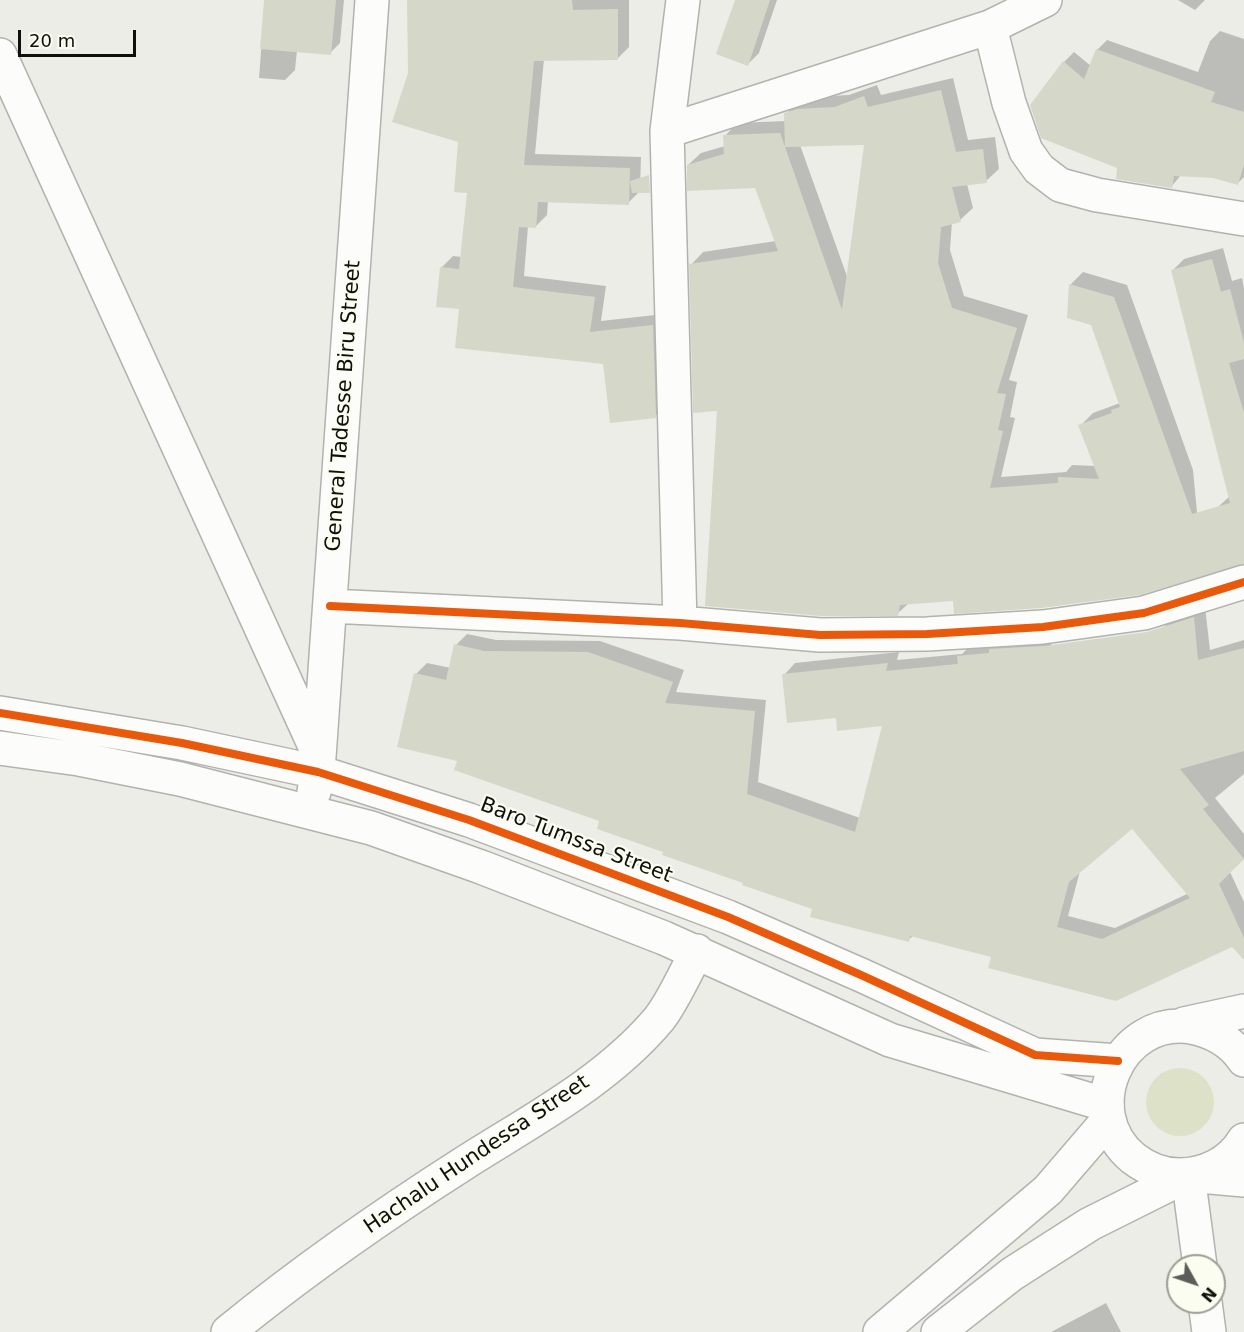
<!DOCTYPE html>
<html>
<head>
<meta charset="utf-8">
<style>
  body { margin:0 }
  #map { position:relative; width:1244px; height:1332px; overflow:hidden; background:#ecede7; font-family:"DejaVu Sans",sans-serif }
  canvas { display:block }
  .north { position:absolute; left:1166px; top:1254px; width:60px; height:60px; box-sizing:border-box; background:#fbfdf1; border:2px solid #9d9e95; border-radius:50%; rotate:130deg; font-size:16px; font-weight:700; line-height:24px; text-align:center; color:#0f100c }
  .north::after { content:''; display:block; margin:auto; width:21px; height:27px; background:#5c5d59; clip-path:polygon(50% 0,100% 100%,50% 72%,0 100%) }
  .scale { position:absolute; left:18px; top:30px; width:118px; height:27px; box-sizing:border-box; border:3px solid #0f100c; border-top:0; padding-left:8px; font-size:18px; line-height:21px; white-space:nowrap; color:#0f100c; -webkit-text-stroke:4px #fbfdf1; paint-order:stroke }
</style>
</head>
<body>
<div id="map">
<canvas width="1244" height="1332"></canvas>
<div class="north">N</div>
<div class="scale">20 m</div>
</div>
<script>
const ctx = document.querySelector('canvas').getContext('2d');
ctx.lineJoin = 'round';
function paint(path, color) { ctx.fillStyle = color; ctx.fill(path, 'evenodd'); }
function stroke(path, color, width, dash) { ctx.strokeStyle = color; ctx.lineWidth = width; ctx.lineCap = dash ? 'butt' : 'round'; ctx.setLineDash(dash || []); ctx.stroke(path); }
function write(font, color, halo, rows, align = 'center') {
  ctx.font = font + ' "DejaVu Sans",sans-serif'; ctx.lineWidth = 4.5; ctx.setLineDash([]); ctx.textBaseline = 'middle'; ctx.strokeStyle = halo; ctx.fillStyle = color; for (const [text, x, y, turn = 0] of rows) {
    ctx.save(); ctx.translate(x, y); ctx.rotate((+turn || 0) * Math.PI / 180); ctx.textAlign = isNaN(turn) ? turn : align; if (halo) ctx.strokeText(text, 0, 0); ctx.fillText(text, 0, 0); ctx.restore();
  }
}
paint(new Path2D(`
  M1146 1102a34 34 0 1 1 68 0a34 34 0 1 1-68 0Z`), '#dde1c7');
paint(new Path2D(`
  M265 0H344L340 43 330 53 297 50 295 70 285 80 259 78Z
  M408 0H629V47L618 58 544 59 535 154 641 157 640 191 628 203 548 201 547 215 535 227 528 226 524 276 606 286 601 321 664 314 667 405 655 416 605 363 461 308 441 268 453 256 462 257 469 192 459 141 410 73Z
  M737 0H777L759 53 748 64Z
  M1178 0H1205L1195 10Z
  M1220 31 1244 39V177L1237 184 1214 176 1181 175 1171 187 1119 167 1031 106 1064 62 1074 52 1091 66 1097 50 1107 40 1198 72 1210 41Z
  M953 78 968 140 995 137 999 169 986 181 967 184 973 208 960 220 952 222 950 250 964 296 1028 315 1009 380 1017 382 1010 417 1015 418 1001 477 1066 472 1072 465 1095 466 1080 426 1093 413 1120 403 1092 324 1069 317 1071 284 1083 272 1127 285 1193 470 1202 565 954 600 909 603 897 614 719 409 691 265 703 252 776 241 756 186 688 165 701 153 725 146V136L737 123 786 121V114L798 101 811 97 849 95 877 85 881 95ZM866 143 848 279 800 145Z
  M1223 248 1232 281 1242 278 1244 288V563L1218 507 1230 496 1173 270 1184 259Z
  M1205 607 1210 650 1244 640V774L1215 798 1244 834V859L1230 872 1244 902V958L1232 945 993 956 913 936 908 940 814 908 665 851 601 820 459 760 416 674 427 663 451 668 456 645 467 634 496 640 600 641 684 670 676 692 766 700 758 782 860 818 884 724 838 716 784 675 795 663 899 652 897 660 962 654 971 645 1052 635 1049 681 1163 628 1174 616ZM1132 826 1189 893 1115 928 1068 916 1080 871Z
  M1106 1303 1121 1332H1051Z`), '#0003');
paint(new Path2D(`
  M264 0H336L331 55 260 49Z
  M407 0H572L573 10 618 9V60L534 61 524 165 630 168 629 205 538 202 536 228 519 227 513 287 595 297 590 332 653 325 656 418 610 423 603 364 455 348 459 309 436 307 440 267 459 269 467 193 454 192 458 142 392 122 408 73Z
  M735 0H770L748 66 716 54Z
  M1096 49 1215 92 1211 102 1244 112V164L1238 185 1213 178 1174 176 1172 188 1116 179 1117 168 1041 138 1030 105 1063 61 1084 79Z
  M941 90 956 152 983 149 987 183 952 187 961 222 941 227 938 263 952 308 1017 328 997 393 1006 394 998 430 1003 431 990 488 1058 483V477L1099 479 1078 425 1112 413 1111 410 1120 407 1091 325 1067 318 1069 284 1114 297 1192 514 1230 503 1171 270 1212 259 1221 292 1230 289 1244 343V359L1229 363 1244 413V564L1140 595 1041 608 954 614 953 601 900 605 898 616H821L705 606 717 411 693 413 689 264 778 251 755 188 687 191V165L724 154 723 135 780 133 785 147 784 113 798 109 835 107 864 96 868 107ZM864 145 842 310 785 147Z
  M649 175 650 193H632L630 181Z
  M1194 617 1198 660 1244 648V751L1180 769 1209 805 1203 809 1244 859 1219 884 1244 938V960L1232 947 1116 1001 988 968 991 957 910 936 909 942 810 917 812 909 742 885 743 883 662 855 663 852 597 829 599 821 454 770 457 761 397 747 414 673 446 680 454 644 484 651 588 652 673 682 665 703 755 711 747 794 855 832 882 726 837 731 836 718 787 723 782 674 888 663 886 671 958 664 957 656 989 653V649L1045 646 1147 632ZM1132 829 1190 898 1102 939 1057 927 1069 882Z`), '#d5d8c9');
const minor = new Path2D(`
  M990 27 1009 103 1026 151 1039 169 1060 185 1097 195 1244 219
  M0 55 319 755
  M667 131 990 27 1045 0
  M330 606 680 623 820 635 927 634 1043 627 1144 613 1244 582
  M680 623 667 131 683 0
  M0 713 182 743 318 772 469 820 728 917 861 975 1035 1055 1118 1061
  M0 748 79 759 180 779 371 828 481 867 664 938 890 1040 1107 1105
  M314 792 319 757 372 0
  M1188 1175 1200 1266
  M1205 1302 1209 1332
  M228 1332C304 1270 383 1215 466 1162 532 1120 607 1081 659 1019 672 1003 687 970 697 951`);
const major = new Path2D(`
  M1188 1175 1244 1180`);
const highway = new Path2D(`
  M1184 1024 1244 1011
  M1244 1060C1232 1042 1212 1031 1191 1027 1119 1016 1077 1111 1133 1158 1146 1168 1162 1175 1179 1175 1205 1175 1230 1163 1244 1140
  M880 1332 1048 1190 1109 1119
  M938 1332 1012 1274 1090 1224 1188 1175`);
stroke(minor, '#b2b3ae', 36);
stroke(major, '#b2b3ae', 36);
stroke(highway, '#b2b3ae', 36);
stroke(minor, '#fcfcfb', 33);
stroke(major, '#fcfcfb', 33);
stroke(highway, '#fcfcfb', 33);
stroke(new Path2D(`
  M330 606 680 623 820 635 927 634 1043 627 1144 613 1244 582
  M0 713 182 743 318 772 469 820 728 917 861 975 1035 1055 1118 1061`), '#e8590c', 8);
write('21px', '#0f100c', '#fbfdf1', [
  ["General Tadesse Biru Street",344,406,-86],
  ["Baro Tumssa Street",576,841,21],
  ["Hachalu Hundessa Street",477,1155,-34]
]);
</script>
</body>
</html>
